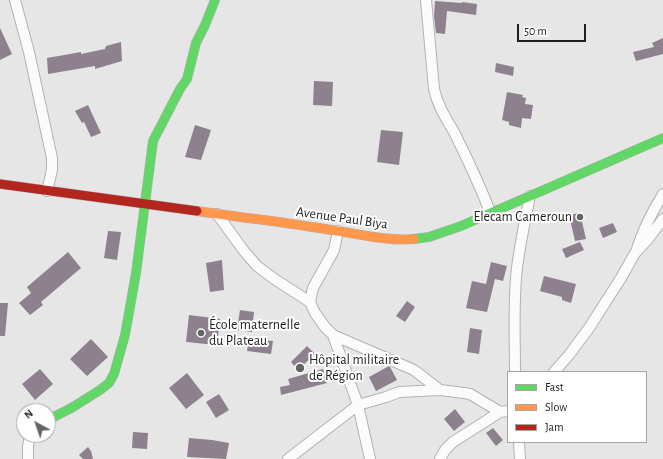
<!DOCTYPE html>
<html>
<head>
<meta charset="utf-8">
<style>
  body { margin:0 }
  #map { position:relative; width:663px; height:459px; overflow:hidden; background:#e7e6e7; font-family:"Alegreya Sans",sans-serif }
  canvas { display:block }
  .legend { position:absolute; left:507px; top:371px; width:140px; height:72px; box-sizing:border-box; background:#fff; border:1px solid #a5a5a5; margin:0; padding:5px 7px; list-style:none; font-size:12px; color:#1f1e1f }
  .legend li { display:flex; align-items:center; gap:8px; height:20px }
  .legend b { width:20px; border:1px solid #a5a5a5 }
  .north { position:absolute; left:16px; top:403px; width:40px; height:40px; box-sizing:border-box; background:#fff; border:1px solid #a5a5a5; border-radius:50%; rotate:320deg; font-size:11px; font-weight:700; line-height:16px; text-align:center; color:#1f1e1f }
  .north::after { content:''; display:block; margin:auto; width:14px; height:18px; background:#656465; clip-path:polygon(50% 0,100% 100%,50% 72%,0 100%) }
  .scale { position:absolute; left:517px; top:24px; width:69px; height:18px; box-sizing:border-box; border:2px solid #1f1e1f; border-top:0; padding-left:5px; font-size:12px; line-height:14px; white-space:nowrap; color:#1f1e1f; -webkit-text-stroke:3px #fff; paint-order:stroke }
</style>
</head>
<body>
<div id="map">
<canvas width="663" height="459"></canvas>
<ul class="legend">
<li><b style="height:5px;background:#63d668"></b>Fast</li>
<li><b style="height:5px;background:#ff974d"></b>Slow</li>
<li><b style="height:5px;background:#b3261e"></b>Jam</li>
</ul>
<div class="north">N</div>
<div class="scale">50 m</div>
</div>
<script>
const ctx = document.querySelector('canvas').getContext('2d');
ctx.lineJoin = 'round';
function paint(path, color) { ctx.fillStyle = color; ctx.fill(path, 'evenodd'); }
function stroke(path, color, width, dash) { ctx.strokeStyle = color; ctx.lineWidth = width; ctx.lineCap = dash ? 'butt' : 'round'; ctx.setLineDash(dash || []); ctx.stroke(path); }
function write(font, color, halo, rows, align = 'center') {
  ctx.font = font + ' "Alegreya Sans",sans-serif'; ctx.lineWidth = 4; ctx.setLineDash([]); ctx.textBaseline = 'middle'; ctx.strokeStyle = halo; ctx.fillStyle = color; for (const [text, x, y, turn = 0] of rows) {
    ctx.save(); ctx.translate(x, y); ctx.rotate((+turn || 0) * Math.PI / 180); ctx.textAlign = isNaN(turn) ? turn : align; if (halo) ctx.strokeText(text, 0, 0); ctx.fillText(text, 0, 0); ctx.restore();
  }
}
paint(new Path2D(`
  M435 1 462 3V2L477 4 476 15 447 11 445 34 436 33 434 16Z
  M0 28 12 54 0 60Z
  M663 38V54L636 61 633 52 654 47 652 43Z
  M121 42 122 61 95 69V66L48 74 47 58 81 52V54L105 49 106 46Z
  M496 63 514 67 513 76 495 72Z
  M314 81 333 82 332 106 313 105Z
  M507 92 523 95 522 97 526 98 525 104 533 105 531 119 522 118 521 128 509 125V122L502 120Z
  M88 105 101 133 91 137 84 122 82 123 75 111Z
  M195 125 211 130 201 160 185 157Z
  M381 130 403 132 399 165 377 162Z
  M580 213 586 239 575 241 569 215Z
  M613 223 617 232 603 238 599 228Z
  M108 231 121 232 117 260 104 258Z
  M580 242 584 250 566 258 562 249Z
  M68 252 81 268 41 302 43 305 30 315 19 303 31 293 27 287Z
  M222 260 224 290 210 292 206 263Z
  M491 262 507 266 503 281 495 279 487 312 466 308 472 281 486 284Z
  M544 276 576 284 571 303 562 300V297L540 291Z
  M407 301 415 307 405 322 396 316Z
  M0 303H8L5 336H0Z
  M240 310 254 312 252 332 237 330Z
  M189 315 220 319 217 345 186 342Z
  M470 328 482 330 479 354 467 352Z
  M91 339 108 357 87 376 70 359Z
  M249 339 273 341 271 354 247 351Z
  M307 346 315 354 298 370 291 362Z
  M389 366 390 367 397 380 376 391 369 377Z
  M40 369 53 384 35 400 22 384Z
  M323 369 327 383 281 395 280 387 290 385 288 379Z
  M187 373 204 395 186 409 169 388Z
  M219 394 229 410 216 418 206 402Z
  M455 409 465 422 454 431 444 419Z
  M493 428 503 440 496 446 486 433Z
  M133 432 148 433 147 449 132 448Z
  M189 438 212 440 229 443 226 459 187 457Z
  M88 447 91 451 93 459H83L79 455Z`), '#8c818c');
const street = new Path2D(`
  M15 0 29 52 52 158V170L47 191
  M426 0 434 89C438 107 446 118 455 134 468 160 480 186 491 214
  M217 214 244 251 257 266 273 278 310 302 315 313 325 327 333 335 358 405 370 459
  M637 249C643 229 652 212 663 194
  M310 302 313 288 334 250 338 231
  M333 335 414 370 440 390
  M515 372C515 338 513 301 517 268 520 244 525 220 530 196
  M554 372 569 355 589 328 621 278 635 253 648 239 663 219
  M519 442 520 459
  M28 459V446L30 435
  M288 459 358 405 386 397 399 392 440 390 464 393 470 394 500 412
  M440 459 445 450 453 442 500 412 508 411`);
const fast = new Path2D(`
  M414 239 429 237 461 226 663 138
  M48 420 73 407 100 390 109 383 114 374 125 335 136 273 153 141 180 89 187 79 196 43 205 25 215 0`);
const slow = new Path2D(`
  M197 211C244 218 291 223 337 231 363 235 388 241 414 239`);
const jam = new Path2D(`
  M0 184 197 211`);
stroke(street, '#b2b2b2', 12);
stroke(fast, '#b2b2b2', 10);
stroke(slow, '#b2b2b2', 10);
stroke(jam, '#b2b2b2', 10);
stroke(street, '#fbfbfb', 10);
stroke(fast, '#63d668', 9);
stroke(slow, '#ff974d', 9);
stroke(jam, '#b3261e', 9);
for (const [x, y, r, color] of [
  [580,217,4,"#656465"],
  [201,333,4,"#656465"],
  [300,368,5,"#656465"]
]) { const dot = new Path2D(); dot.arc(x, y, r, 0, 2 * Math.PI); ctx.fillStyle = color; ctx.fill(dot); stroke(dot, '#fff', 1.5); }
write('14px', '#1f1e1f', '#fff', [
  ["Elecam Cameroun",572,217,"right"],
  ["École maternelle",209,325],
  ["du Plateau",209,341],
  ["Hôpital militaire",309,360],
  ["de Région",309,376]
], 'left');
write('14px', '#1f1e1f', '#fff', [
  ["Avenue Paul Biya",342,218,8]
]);
</script>
</body>
</html>
